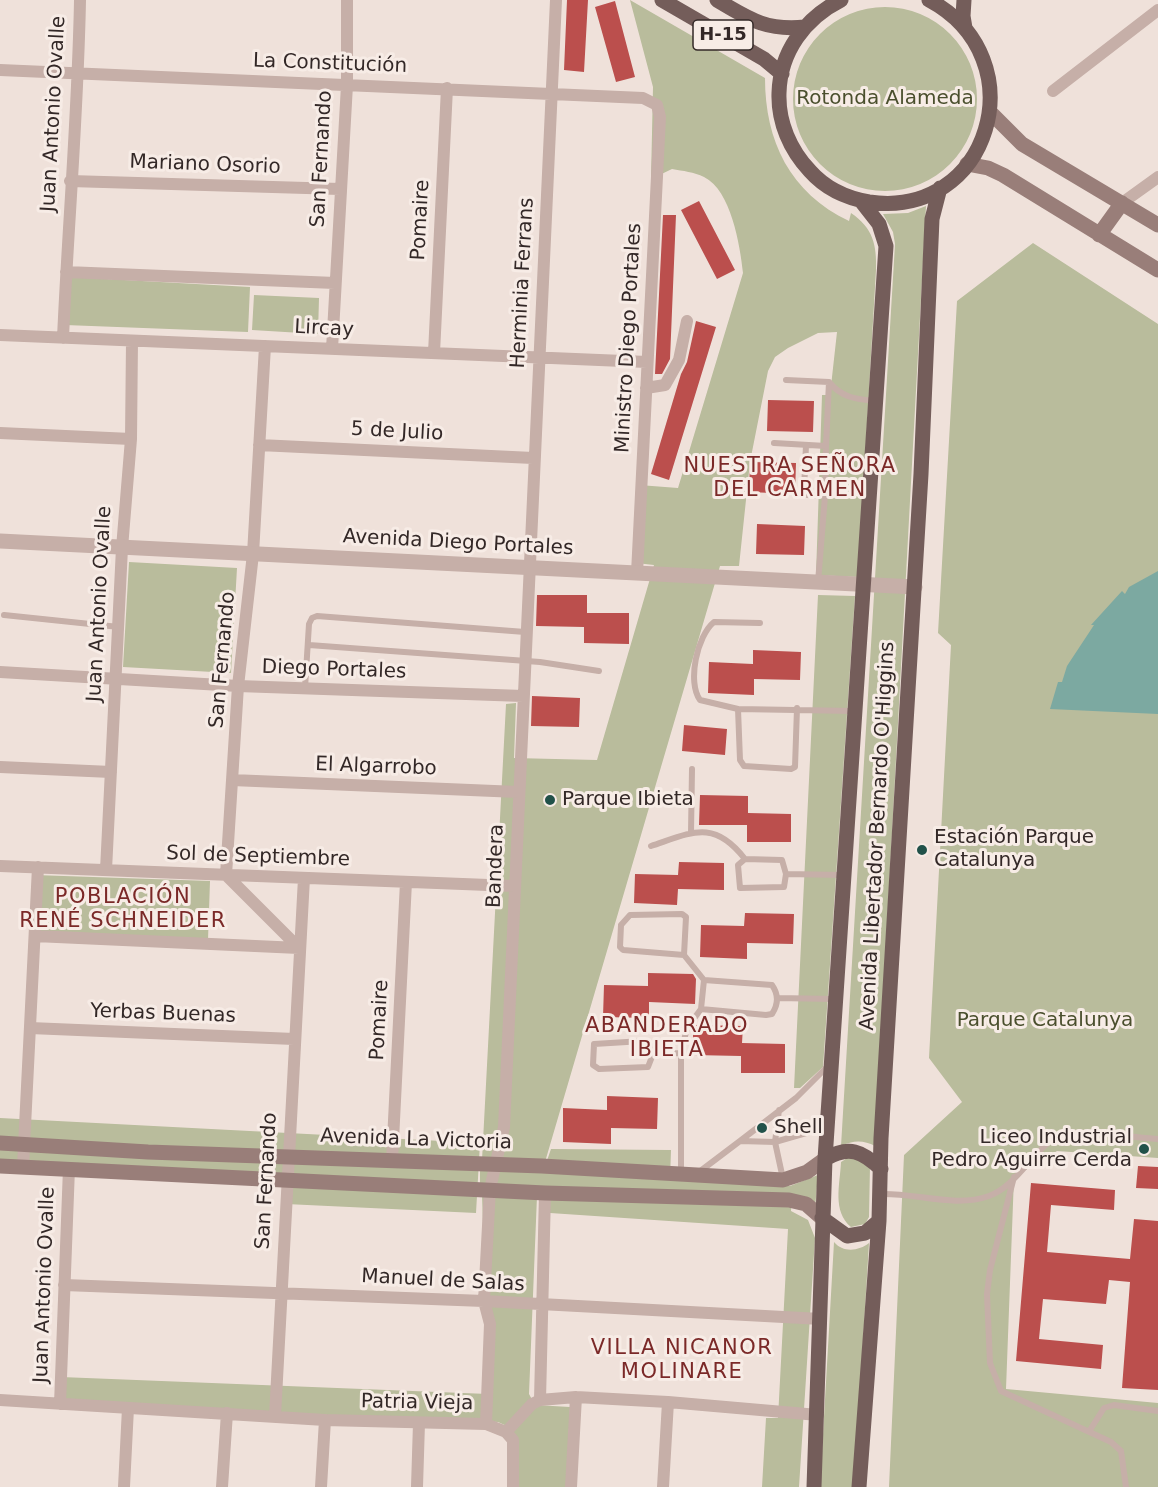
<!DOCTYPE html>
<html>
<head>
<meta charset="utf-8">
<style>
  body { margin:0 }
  canvas { display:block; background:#efe1da }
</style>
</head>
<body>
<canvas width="1158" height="1487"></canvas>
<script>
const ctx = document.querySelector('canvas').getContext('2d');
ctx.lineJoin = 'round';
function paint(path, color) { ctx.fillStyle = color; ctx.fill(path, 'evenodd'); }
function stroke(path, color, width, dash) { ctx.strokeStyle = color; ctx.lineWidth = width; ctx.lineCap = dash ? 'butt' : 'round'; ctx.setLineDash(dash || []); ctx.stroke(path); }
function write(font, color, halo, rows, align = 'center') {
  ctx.font = font + ' "DejaVu Sans",sans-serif'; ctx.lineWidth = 6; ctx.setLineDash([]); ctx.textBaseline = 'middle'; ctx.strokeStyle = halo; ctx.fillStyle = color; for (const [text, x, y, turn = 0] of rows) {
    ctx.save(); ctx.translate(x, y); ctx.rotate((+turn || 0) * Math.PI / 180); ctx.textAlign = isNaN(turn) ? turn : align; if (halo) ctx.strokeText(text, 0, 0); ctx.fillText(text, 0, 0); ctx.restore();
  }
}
paint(new Path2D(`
  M630 0 765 78C765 141 790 193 849 221L851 213C873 228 877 245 876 270L858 577 816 575 822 395H830L837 332 818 333 788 348 775 357 768 371 750 462 739 566H720L545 1162 482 1160 506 704 516 703 514 758 597 760 654 565 636 563 639 485 678 488 743 273C740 245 731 190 704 177 694 172 683 171 672 169L651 179 653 87Z
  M793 99a92 92 0 1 1 184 0a92 92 0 1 1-184 0Z
  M926 206 875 1146C864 1140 853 1140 841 1146L895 244 893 232 883 214 908 213Z
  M1033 243 1158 324V1158L1057 1151 1014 1177 1006 1389 1158 1403V1487H889L904 1155 962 1102 929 1058 951 645 938 633 957 301Z
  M70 277 250 287 248 332 65 325Z
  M254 295 319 298 318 334 252 330Z
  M129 562 237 568 231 673 123 667Z
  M818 595 855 596 823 1067 800 1088H794Z
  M34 875 210 881 208 940 32 934Z
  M0 1118 480 1143 476 1213 286 1204V1179L0 1166Z
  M551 1149 671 1150 670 1179 790 1186 818 1175 815 1208 792 1197 791 1211 808 1220 815 1238 799 1487H762L766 1418H778L788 1229 550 1213V1189L480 1185V1168L543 1172Z
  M854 1154 870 1166 869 1217 865 1224 851 1227C832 1211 840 1185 841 1162Z
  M482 1194 537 1196 529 1394 535 1405 570 1407 566 1487H518L509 1427 498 1422 60 1404 61 1377 488 1394Z
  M834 1242C843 1253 859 1251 869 1243L854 1487H820Z`), '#b9bc9c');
paint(new Path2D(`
  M1158 571V714L1050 709 1058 682H1062L1067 666 1094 625H1091L1122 591 1125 594 1129 587Z`), '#7ca9a1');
paint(new Path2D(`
  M567 0H588L584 72 564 70Z
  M615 1 635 77 616 82 595 7Z
  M699 201 735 270 717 279 681 210Z
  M663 215H676L670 359 662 374H655Z
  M696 321 716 327 669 480 651 474 681 374 687 362Z
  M768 400 814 401 813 432 767 431Z
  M750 462 796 463 795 494 749 492Z
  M757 524 805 526 804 555 756 554Z
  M537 595H587V613H629V644L584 643V627L536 626Z
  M753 650 801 652 800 680 754 679V695L708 693 709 662 753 664Z
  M532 696 580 698 579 727 531 726Z
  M684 725 727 729 725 755 682 751Z
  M700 795 748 796V813L791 814V842H747V825H699Z
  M679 862 724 863V890L678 889 677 905 634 903 635 874 678 875Z
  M745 913 794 914 793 944 747 943V959L700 957 701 925 744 926Z
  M648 973 693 974 696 979 695 1004 649 1002V1018L603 1017 604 985 648 986Z
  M696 1025 743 1026 742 1043 785 1044V1073H741V1056L693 1055V1029Z
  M607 1096 658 1098 657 1129 611 1128V1144L563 1142V1108L607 1110Z
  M1138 1166 1158 1167V1189L1136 1188Z
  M1031 1183 1115 1190 1114 1210 1051 1205 1047 1252 1130 1259 1134 1219 1158 1221V1390L1122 1388 1130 1282 1109 1280 1106 1304 1043 1299 1039 1339 1103 1345 1101 1369 1016 1361Z`), '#bb4f4d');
stroke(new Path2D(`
  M786 380 829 382C842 398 856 399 875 401
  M774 443 826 446 829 382
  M806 445 804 491 807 495 825 496 826 446
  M818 582 825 496
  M4 615 119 627
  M309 645 540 662 599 671
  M305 688 309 624 312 618 317 616 525 632
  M797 708 795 767 791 769 744 766 740 760 738 709 853 711
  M738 709 700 700C687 682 697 636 714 622L760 623
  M691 833 692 769
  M651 846C693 832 714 819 745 859
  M745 859 782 860 786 874 784 887 740 888 738 865Z
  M786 874 843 875
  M684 955 686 917 682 914 630 915 621 925 620 947 623 950 684 955 704 980
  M704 980 772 985C779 995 778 1005 772 1014L766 1015 701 1009Z
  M777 998 834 999
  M643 1041 650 1045 653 1054 648 1067 599 1069 593 1065 594 1044Z
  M653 1054 681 1053 687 1028 701 1009
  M779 1110 775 1142 827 1127
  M740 1141 796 1098 828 1066
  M699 1172 740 1141 775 1142 783 1179
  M681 1173V1053
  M1014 1177 990 1270 987 1294 990 1363 1001 1391 1111 1442 1121 1451 1126 1487
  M881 1194C917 1193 955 1208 989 1196 1016 1186 1031 1154 1054 1138 1071 1126 1135 1138 1158 1139
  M1090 1430 1104 1408 1114 1405 1158 1411`), '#c6afa8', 6);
stroke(new Path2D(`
  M0 70 643 98 657 105 660 117 637 573
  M1053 91 1158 10
  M70 181 340 189
  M1122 203 1158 177
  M66 272 335 283
  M0 335 647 362
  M63 338C68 225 78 113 80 0
  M265 346 253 554 238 686 226 875 299 948
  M332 349 347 85V0
  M434 353 447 88
  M646 388 665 385 679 360 687 321
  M0 433 131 439
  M259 445 533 458
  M0 672 238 686 523 696
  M0 767 111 772
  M232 780 518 792
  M0 866 514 886
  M106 870 122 548 131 439 132 341
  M35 936 299 948
  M30 1028 294 1039
  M392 1160 406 882
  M23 1166 38 867
  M64 1285 484 1301 821 1319
  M0 1400 325 1420 486 1424 506 1432 513 1440V1487
  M540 1400 545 1193
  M60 1404 69 1168
  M275 1416 304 878
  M486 1424 490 1324 484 1301 489 1207 490 1189 504 1127 556 0
  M506 1432 532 1404 540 1400 576 1397 668 1402 818 1415
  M124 1487 128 1408
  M222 1487 227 1413
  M321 1487 325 1420
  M417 1487 419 1423
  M571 1487 576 1397
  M663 1487 668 1402`), '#c6afa8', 12);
stroke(new Path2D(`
  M0 541 915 587`), '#c6afa8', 15);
stroke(new Path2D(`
  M990 112 1022 144 1158 225
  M967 164 988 168 1003 175 1158 270
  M1099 235 1122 203
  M0 1143 148 1152 542 1166 783 1180 807 1172 825 1159
  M0 1166 545 1193 789 1200 806 1204 822 1218`), '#997e79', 15);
stroke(new Path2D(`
  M662 0 764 59 782 74
  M717 0C749 19 766 31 805 27
  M841 0C805 18 780 52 779 93 778 122 790 150 810 171 825 188 846 198 869 202 989 220 1039 59 929 0
  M964 0 963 16 965 28
  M825 1159C849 1145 862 1151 881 1169
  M822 1218 847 1236 865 1233 879 1221
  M814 1487 825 1159 886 246 879 224 861 201
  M859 1487 879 1221 881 1138 921 474 932 219 940 188`), '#745d5a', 15);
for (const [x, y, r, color] of [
  [550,800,6,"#215149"],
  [922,850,6,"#215149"],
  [762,1128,6,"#215149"],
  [1144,1149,6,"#215149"]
]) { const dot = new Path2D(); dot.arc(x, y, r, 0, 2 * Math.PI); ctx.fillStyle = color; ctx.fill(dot); stroke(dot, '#f7ece6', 2); }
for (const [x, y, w] of [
  [723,35,60]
]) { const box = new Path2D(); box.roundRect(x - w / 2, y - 15, w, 30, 4.5); ctx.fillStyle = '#f7ece6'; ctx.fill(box); stroke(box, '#332827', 1.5); }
write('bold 18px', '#332827', null, [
  ["H-15",723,35]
]);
write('20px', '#332827', '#f7ece6', [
  ["La Constitución",330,64,2],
  ["Juan Antonio Ovalle",54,114,-87],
  ["San Fernando",322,159,-87],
  ["Mariano Osorio",205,165,2],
  ["Pomaire",421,220,-87],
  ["Herminia Ferrans",523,283,-87],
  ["Lircay",324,329,3],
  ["Ministro Diego Portales",629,338,-87],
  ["5 de Julio",397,432,3],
  ["Avenida Diego Portales",458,543,3],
  ["Juan Antonio Ovalle",100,604,-87],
  ["San Fernando",223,660,-85],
  ["Diego Portales",334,670,2],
  ["El Algarrobo",376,767,2],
  ["Avenida Libertador Bernardo O'Higgins",878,836,-87],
  ["Sol de Septiembre",258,857,2],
  ["Bandera",496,866,-88],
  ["Yerbas Buenas",163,1014,2],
  ["Pomaire",380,1020,-87],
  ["Avenida La Victoria",416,1140,2],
  ["San Fernando",267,1181,-87],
  ["Manuel de Salas",443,1281,3],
  ["Juan Antonio Ovalle",45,1285,-88],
  ["Patria Vieja",417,1403,1]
]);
write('20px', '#4a4f2d', '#f7ece6', [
  ["Rotonda Alameda",885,99],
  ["Parque Catalunya",1045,1021]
]);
write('20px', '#332827', '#f7ece6', [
  ["Parque Ibieta",562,800],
  ["Estación Parque",934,838],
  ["Catalunya",934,861],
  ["Shell",774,1128],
  ["Liceo Industrial",1132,1138,"right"],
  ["Pedro Aguirre Cerda",1132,1161,"right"]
], 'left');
ctx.letterSpacing = '1.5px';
write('21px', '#7b2928', '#f7ece6', [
  ["NUESTRA SEÑORA",790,467],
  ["DEL CARMEN",790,491],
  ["POBLACIÓN",123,898],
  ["RENÉ SCHNEIDER",123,922],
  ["ABANDERADO",667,1027],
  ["IBIETA",667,1051],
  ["VILLA NICANOR",682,1349],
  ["MOLINARE",682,1373]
]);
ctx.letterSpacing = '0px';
</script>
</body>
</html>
